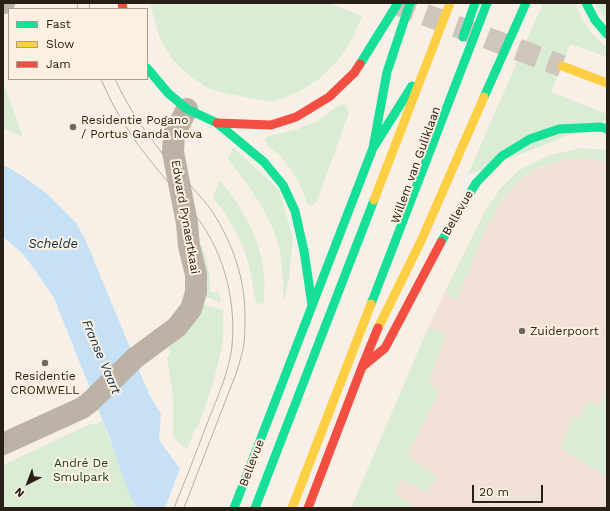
<!DOCTYPE html>
<html>
<head>
<meta charset="utf-8">
<style>
  body { margin:0 }
  #map { position:relative; width:610px; height:511px; overflow:hidden; background:#f8f0e7; font-family:"Work Sans",sans-serif }
  canvas { display:block }
  .frame { position:absolute; inset:0; border:4px solid #282017; pointer-events:none }
  .legend { position:absolute; left:8px; top:8px; width:140px; height:72px; box-sizing:border-box; background:#fef0e1; border:1px solid #a89d90; margin:0; padding:5px 7px; list-style:none; font-size:12px; color:#282017 }
  .legend li { display:flex; align-items:center; gap:8px; height:20px }
  .legend b { width:20px; border:1px solid #a89d90 }
  .north { position:absolute; left:8px; top:463px; width:40px; height:40px; -webkit-text-stroke:3px #fef0e1; paint-order:stroke; rotate:222deg; font-size:11px; font-weight:700; line-height:16px; text-align:center; color:#282017 }
  .north::after { content:''; display:block; margin:auto; width:14px; height:18px; background:#282017; clip-path:polygon(50% 0,100% 100%,50% 72%,0 100%) }
  .scale { position:absolute; left:472px; top:485px; width:71px; height:18px; box-sizing:border-box; border:2px solid #282017; border-top:0; padding-left:5px; font-size:12px; line-height:14px; white-space:nowrap; color:#282017; -webkit-text-stroke:3px #fef0e1; paint-order:stroke }
</style>
</head>
<body>
<div id="map">
<canvas width="610" height="511"></canvas>
<div class="frame"></div>
<ul class="legend">
<li><b style="height:5px;background:#16e098"></b>Fast</li>
<li><b style="height:5px;background:#ffcf43"></b>Slow</li>
<li><b style="height:5px;background:#f24e42"></b>Jam</li>
</ul>
<div class="north">N</div>
<div class="scale">20 m</div>
</div>
<script>
const ctx = document.querySelector('canvas').getContext('2d');
ctx.lineJoin = 'round';
function paint(path, color) { ctx.fillStyle = color; ctx.fill(path, 'evenodd'); }
function stroke(path, color, width, dash) { ctx.strokeStyle = color; ctx.lineWidth = width; ctx.lineCap = dash ? 'butt' : 'round'; ctx.setLineDash(dash || []); ctx.stroke(path); }
function write(font, color, halo, rows, align = 'center') {
  ctx.font = font + ' "Work Sans",sans-serif'; ctx.lineWidth = 4; ctx.setLineDash([]); ctx.textBaseline = 'middle'; ctx.strokeStyle = halo; ctx.fillStyle = color; for (const [text, x, y, turn = 0] of rows) {
    ctx.save(); ctx.translate(x, y); ctx.rotate((+turn || 0) * Math.PI / 180); ctx.textAlign = isNaN(turn) ? turn : align; if (halo) ctx.strokeText(text, 0, 0); ctx.fillText(text, 0, 0); ctx.restore();
  }
}
paint(new Path2D(`
  M585 158 607 162V508H417L394 493 403 478 436 479 406 456 438 391 427 383 446 334 428 328 444 294 457 299 484 232 503 198 517 182 537 168 566 159Z`), '#f1e1d6');
paint(new Path2D(`
  M150 3H328L362 16 352 40 338 60 319 79 296 93 272 102 228 94 208 88 191 77 173 60 160 39Z
  M543 3H575L582 19 593 35 607 48V57L570 44 551 92 607 114V120L471 174H468Z
  M595 3H607V21Z
  M3 82 23 137 3 128Z
  M343 104 346 105 349 113 317 201 312 205H308L298 180 289 167 279 155 268 146 265 140 268 136C286 133 306 128 322 118 329 113 334 107 343 104Z
  M233 147 279 190 293 239 289 278 283 303C283 285 283 266 279 248 271 214 249 186 228 159Z
  M581 148 607 150V162L585 158 566 159 537 168 517 182 503 198 484 232 457 299 444 294 485 211 500 189 519 170 550 155Z
  M220 180C242 206 260 239 264 273 265 283 264 294 264 304L256 303C254 294 253 285 251 276 246 248 232 219 213 198Z
  M200 242C208 258 210 274 210 291L219 293 221 302 204 296 196 243Z
  M202 304 223 310C223 320 224 330 223 339 218 370 208 400 197 429L195 428 187 450 173 437V396L167 357 170 354 169 347 181 337Z
  M428 328 446 334 428 383 439 391 407 456 437 478 426 492 403 479 394 493 417 508H351Z
  M607 385V477L561 448 573 416 581 419 587 401 599 406Z
  M102 421 137 508H3V465L90 424H96Z`), '#daecd4');
paint(new Path2D(`
  M3 165 11 169 30 181 46 193 76 223 86 241 147 389 151 398 161 414 159 440 209 508H137L136 507 130 496 110 439 54 298 35 270 22 253 3 237Z`), '#c6e1f6');
paint(new Path2D(`
  M181 466 210 507 211 508H165Z`), '#f8f0e7');
stroke(new Path2D(`
  M394 3 562 66`), '#cec6bd', 22, [22, 11]);
stroke(new Path2D(`
  M3 3H4
  M3 444 82 408 90 402 135 358 177 327 191 309 196 292V274L189 246 187 223 173 152 174 134 187 109`), '#bcb2a5', 22);
stroke(new Path2D(`
  M586 3 595 20 607 34
  M463 37 475 3
  M360 64 398 3
  M147 68 168 93 187 109 217 123 264 162 283 185 295 211 304 251 312 305
  M484 97 526 3
  M373 148 412 86
  M441 242 476 183 502 156 530 139 559 129 601 127 607 129
  M234 508 373 148 387 72 410 3`), '#16e098', 9);
stroke(new Path2D(`
  M562 66 607 83
  M378 328 421 241 484 97`), '#ffcf43', 9);
stroke(new Path2D(`
  M122 3 123 9
  M217 123 271 125 296 117 329 97 354 73 360 64
  M362 367 385 348 441 242
  M308 508 362 367 378 328`), '#f24e42', 9);
stroke(new Path2D(`
  M77 3 78 9
  M89 3 90 9
  M101 79C113 108 130 135 149 159 165 180 184 198 199 220 225 256 236 302 232 346 229 372 218 396 208 421 197 450 186 479 174 508
  M115 79C130 112 152 142 176 170 188 183 201 196 212 211 233 244 245 278 245 317 245 328 245 339 243 350 241 357 239 364 237 371L184 508`), '#b6aea4', 1);
stroke(new Path2D(`
  M371 304 487 3
  M255 508 374 200`), '#16e098', 9);
stroke(new Path2D(`
  M374 200 450 3
  M292 508 371 304`), '#ffcf43', 9);
for (const [x, y, r, color] of [
  [73,127,4,"#716960"],
  [522,331,4,"#716960"],
  [45,363,4,"#716960"]
]) { const dot = new Path2D(); dot.arc(x, y, r, 0, 2 * Math.PI); ctx.fillStyle = color; ctx.fill(dot); stroke(dot, '#fef0e1', 1.5); }
write('12px', '#282017', '#fef0e1', [
  ["Residentie Pogano",81,120],
  ["/ Portus Ganda Nova",81,134],
  ["Zuiderpoort",530,331],
  ["Residentie",45,376,"center"],
  ["CROMWELL",45,390,"center"]
], 'left');
write('12px', '#282017', '#fef0e1', [
  ["Willem van Guliklaan",416,165,-70],
  ["Bellevue",458,213,-60],
  ["Edward Pynaertkaai",185,217,80],
  ["Bellevue",252,463,-69]
]);
write('12px', '#0e441b', '#fef0e1', [
  ["André De",81,463],
  ["Smulpark",81,477]
]);
write('italic 13px', '#06314c', '#fef0e1', [
  ["Schelde",53,244],
  ["Franse Vaart",101,357,67]
]);
</script>
</body>
</html>
